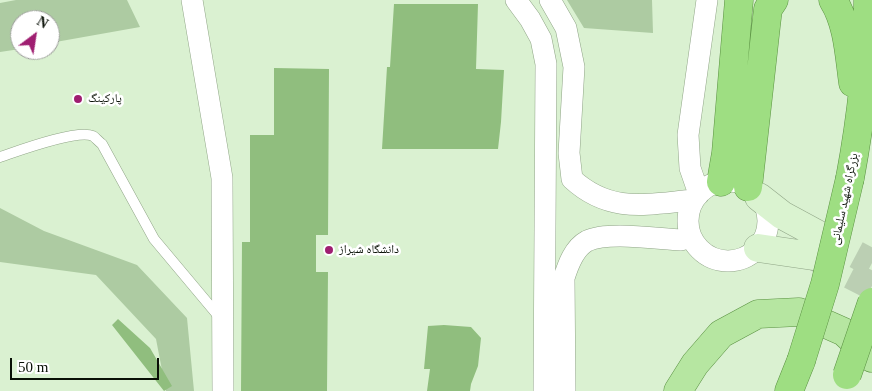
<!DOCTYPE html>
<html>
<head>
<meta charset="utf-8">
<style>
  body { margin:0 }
  #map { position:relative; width:872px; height:391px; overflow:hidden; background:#daf1d1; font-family:"Times New Roman",serif }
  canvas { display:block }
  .north { position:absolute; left:10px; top:10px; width:50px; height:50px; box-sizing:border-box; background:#fff; border:1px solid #9d9f9b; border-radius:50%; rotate:31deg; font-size:14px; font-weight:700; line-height:20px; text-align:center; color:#091006 }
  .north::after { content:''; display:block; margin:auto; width:18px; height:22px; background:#9f1e71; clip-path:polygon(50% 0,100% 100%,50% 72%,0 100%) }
  .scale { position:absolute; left:10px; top:358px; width:149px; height:22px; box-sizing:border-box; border:2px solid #091006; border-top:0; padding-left:6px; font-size:15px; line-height:18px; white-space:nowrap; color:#091006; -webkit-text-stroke:4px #fff; paint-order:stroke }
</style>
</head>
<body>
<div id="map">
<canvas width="872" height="391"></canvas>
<div class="north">N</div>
<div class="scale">50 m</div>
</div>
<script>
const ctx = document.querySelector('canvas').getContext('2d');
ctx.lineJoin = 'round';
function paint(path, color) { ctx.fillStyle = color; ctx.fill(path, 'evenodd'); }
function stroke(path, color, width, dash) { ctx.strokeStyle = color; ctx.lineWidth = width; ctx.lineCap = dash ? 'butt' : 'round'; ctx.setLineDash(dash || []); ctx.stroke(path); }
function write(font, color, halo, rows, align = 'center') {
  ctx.font = font + ' "Times New Roman","Noto Naskh Arabic",serif'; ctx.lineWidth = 5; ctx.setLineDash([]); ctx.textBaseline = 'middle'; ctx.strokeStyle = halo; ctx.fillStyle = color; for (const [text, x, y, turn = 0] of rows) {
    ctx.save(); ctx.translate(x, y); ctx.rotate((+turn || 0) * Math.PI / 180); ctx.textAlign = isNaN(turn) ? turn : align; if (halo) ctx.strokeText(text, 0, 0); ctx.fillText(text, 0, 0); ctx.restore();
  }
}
paint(new Path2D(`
  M16 0H127L140 27 50 43V20H20V49L0 52V3Z
  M567 0H652L653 33 584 28Z
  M0 208 44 231 137 265 187 318 194 391H166L156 339 96 275 0 262Z`), '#adcba2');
paint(new Path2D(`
  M394 4H478L476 69 504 70 501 122 498 149H382L387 67H390Z
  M274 68 329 69 328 235H316V272H328L327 391H241L242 242H250V135H274Z
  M118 319 150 348 172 386 164 391 112 325Z
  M444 325 471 327 481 338 478 366 471 384 470 391H427L430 369H424L428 326Z`), '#90be7e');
stroke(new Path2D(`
  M819 235 872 263
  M813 256 872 286`), '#bbcfb3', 28, [28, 14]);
const service = new Path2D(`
  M0 157C18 151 77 129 93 136 96 138 99 142 102 144L154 239 221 319`);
const minor = new Path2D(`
  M192 0 222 178 223 391
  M516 0 530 19 541 39 546 64 544 391
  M550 0 566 28 574 67 569 153 572 179C610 214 647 204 694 200
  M688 221a40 40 0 1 1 80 0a40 40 0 1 1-80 0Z
  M699 194 690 168 688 135 707 0
  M565 391 564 278C568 265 574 248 587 241 607 231 658 239 681 240L691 237`);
const secondary = new Path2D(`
  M759 197 782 215 819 235
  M758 248 813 256`);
const primary = new Path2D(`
  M678 391 695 364 721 334 758 314 799 312 844 332 872 358`);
const trunk = new Path2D(`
  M833 0C848 24 849 55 853 83
  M850 178C861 119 868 60 868 0
  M721 182 726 153 739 0
  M748 187 766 26 768 9 774 0
  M789 391 801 361`);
stroke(service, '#8fa486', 11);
stroke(minor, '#8fa486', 22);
stroke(secondary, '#8fa486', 29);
stroke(primary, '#5a9142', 29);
stroke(trunk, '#5a9142', 29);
stroke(service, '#fff', 10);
stroke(minor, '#fff', 21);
stroke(secondary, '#daf3d0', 28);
stroke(primary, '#b6e6a1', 28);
stroke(trunk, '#9ede82', 28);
const trunkBridge = new Path2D(`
  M801 361 825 284 850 178
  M847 375 872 302`);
stroke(trunkBridge, '#5a9142', 29, []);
stroke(trunkBridge, '#9ede82', 28);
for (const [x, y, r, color] of [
  [78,99,5,"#9f1e71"],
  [329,250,5,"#9f1e71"]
]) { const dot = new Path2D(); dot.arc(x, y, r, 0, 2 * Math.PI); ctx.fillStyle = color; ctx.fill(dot); stroke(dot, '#fff', 2); }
write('12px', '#091006', '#fff', [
  ["پارکینگ",88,99],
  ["دانشگاه شیراز",339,250]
], 'left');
write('12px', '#091006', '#fff', [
  ["بزرگراه شهید سلیمانی",845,199,-78]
]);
</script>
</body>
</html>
